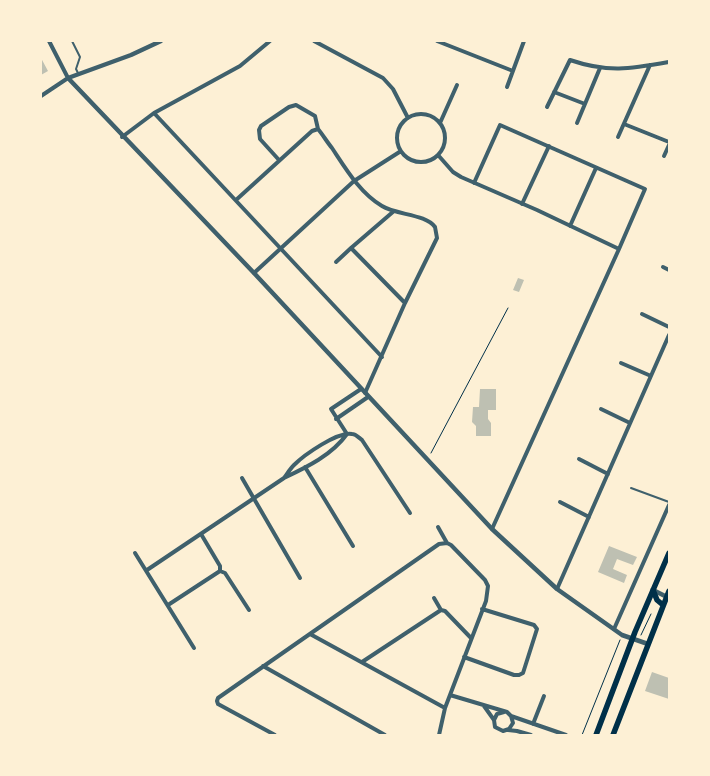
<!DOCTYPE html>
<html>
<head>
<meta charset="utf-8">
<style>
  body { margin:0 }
  #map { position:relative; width:710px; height:776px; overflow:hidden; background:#fdf0d5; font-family:Poppins,sans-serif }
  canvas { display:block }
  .frame { position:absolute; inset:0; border:42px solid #fdf0d5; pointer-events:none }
</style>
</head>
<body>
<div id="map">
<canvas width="710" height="776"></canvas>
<div class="frame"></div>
</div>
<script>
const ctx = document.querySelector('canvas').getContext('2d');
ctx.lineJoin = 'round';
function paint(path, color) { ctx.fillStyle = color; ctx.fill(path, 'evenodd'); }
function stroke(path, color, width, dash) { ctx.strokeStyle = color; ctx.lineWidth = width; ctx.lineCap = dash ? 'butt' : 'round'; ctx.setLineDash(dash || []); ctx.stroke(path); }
paint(new Path2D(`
  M41 58 48 71 41 75Z
  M518 278 524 280 519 292 513 290Z
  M480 389H496V410H488V419L491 423V436H476V426L472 422 473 407H479Z
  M609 546 637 557 633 565 617 559 613 569 627 575 624 583 598 572Z
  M652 672 669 678V699L645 691Z`), '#bec0b2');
stroke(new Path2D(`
  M431 453 508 308
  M641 635 651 614
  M582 735 620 640`), '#003049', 1);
stroke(new Path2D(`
  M72 41 80 57 76 69 78 73
  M631 488 669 502`), '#3f606c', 2);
stroke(new Path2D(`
  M314 41 383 78 393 89 408 118
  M437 41 513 71
  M507 87 524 41
  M554 92 585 104
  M41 96 68 78 49 41
  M547 107 570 60C608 73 630 69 669 62
  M154 113 382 357
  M397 138a24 24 0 1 1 48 0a24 24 0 1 1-48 0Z
  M440 123 457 85
  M577 123 600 68
  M624 124 669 142
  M122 137 154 113 240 66 270 41
  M618 137 650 65
  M438 155 453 172 461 177 537 210 619 249
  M664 156 669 145
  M279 160 260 139 259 130 261 126 289 107 296 105 315 116 318 129
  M474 183 500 125 645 189 619 249 492 529
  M236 200 312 131 318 129C323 135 327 142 332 148 346 169 360 193 382 206 396 215 426 214 435 227L437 238 405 303 365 393
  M522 204 549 146
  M394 211 351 248 405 303
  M570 226 596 168
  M336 262 351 248
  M663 267 669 270
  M254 273 354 181 401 151
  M642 314 669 327
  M621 363 651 376
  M601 409 630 423
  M336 419 368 397
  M347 434C332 455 307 467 284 478 287 474 290 469 294 465 304 455 338 431 352 434 356 434 359 438 362 440L410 513
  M347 434 331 409 361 389
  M579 459 608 474
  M305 467 353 546
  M242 478 300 578
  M560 502 589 517
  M438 527 447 543
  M201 534 220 566V571
  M135 553 194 648
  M147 570 284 478
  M557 589 669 335
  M434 598 441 610
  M168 605 220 571 225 573 249 610
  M614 629 669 505
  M310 634 445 708
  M464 657 514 675H519L523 673 537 629 534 625 482 609
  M362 662 441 610 445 611 471 638
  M263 666 385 735
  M450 695 507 712 511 716 513 723 509 729 503 731 495 727 494 720 497 714 504 712
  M484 706 494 720
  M511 716 566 735
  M533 724 544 696
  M508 730 517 731 531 735
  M275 735 218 704 217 701 218 698 439 544 447 543 451 545 485 580 488 586 486 601 445 708 439 735`), '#3f606c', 4);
stroke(new Path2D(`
  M161 41 131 55 68 78 254 273 492 529 557 589 622 635 648 644
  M653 590 667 597`), '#3f606c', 4.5);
stroke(new Path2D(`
  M653 590 657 600 663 605
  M596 735 635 632 669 553
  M613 735 669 591`), '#003049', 5.5);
</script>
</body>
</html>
